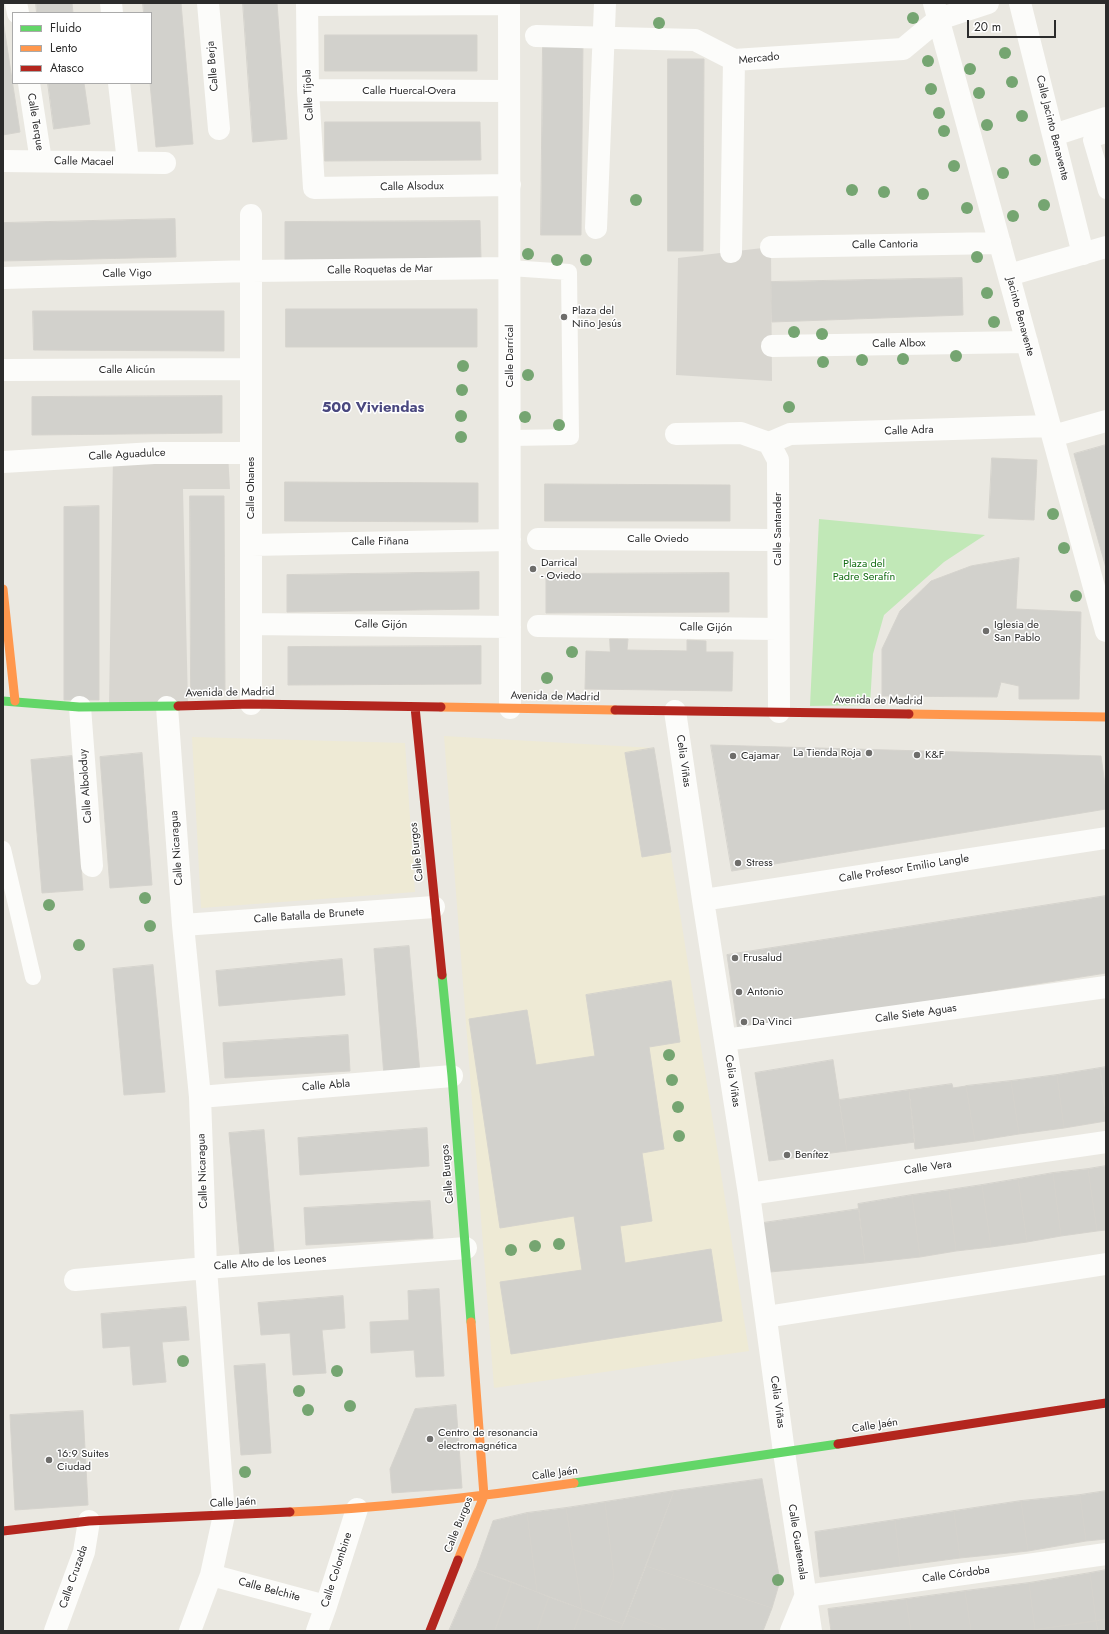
<!DOCTYPE html>
<html>
<head>
<meta charset="utf-8">
<style>
  body { margin:0 }
  #map { position:relative; width:1109px; height:1634px; overflow:hidden; background:#eae8e1; font-family:Jost,sans-serif }
  canvas { display:block }
  .frame { position:absolute; inset:0; border:4px solid #2b2b2b; pointer-events:none }
  .legend { position:absolute; left:12px; top:12px; width:140px; height:72px; box-sizing:border-box; background:#fff; border:1px solid #aaa; margin:0; padding:5px 7px; list-style:none; font-size:12px; color:#2b2b2b }
  .legend li { display:flex; align-items:center; gap:8px; height:20px }
  .legend b { width:20px; border:1px solid #aaa }
  .scale { position:absolute; left:967px; top:20px; width:89px; height:18px; box-sizing:border-box; border:2px solid #2b2b2b; border-top:0; padding-left:5px; font-size:12px; line-height:14px; white-space:nowrap; color:#2b2b2b; -webkit-text-stroke:3px #fff; paint-order:stroke }
</style>
</head>
<body>
<div id="map">
<canvas width="1109" height="1634"></canvas>
<div class="frame"></div>
<ul class="legend">
<li><b style="height:5px;background:#63d668"></b>Fluido</li>
<li><b style="height:5px;background:#ff974d"></b>Lento</li>
<li><b style="height:5px;background:#b3261e"></b>Atasco</li>
</ul>
<div class="scale">20 m</div>
</div>
<script>
const ctx = document.querySelector('canvas').getContext('2d');
ctx.lineJoin = 'round';
function paint(path, color) { ctx.fillStyle = color; ctx.fill(path, 'evenodd'); }
function stroke(path, color, width, dash) { ctx.strokeStyle = color; ctx.lineWidth = width; ctx.lineCap = dash ? 'butt' : 'round'; ctx.setLineDash(dash || []); ctx.stroke(path); }
function write(font, color, halo, rows, align = 'center') {
  ctx.font = font + ' Jost,sans-serif'; ctx.lineWidth = 3; ctx.setLineDash([]); ctx.textBaseline = 'middle'; ctx.strokeStyle = halo; ctx.fillStyle = color; for (const [text, x, y, turn = 0] of rows) {
    ctx.save(); ctx.translate(x, y); ctx.rotate((+turn || 0) * Math.PI / 180); ctx.textAlign = isNaN(turn) ? turn : align; if (halo) ctx.strokeText(text, 0, 0); ctx.fillText(text, 0, 0); ctx.restore();
  }
}
paint(new Path2D(`
  M444 736 654 748 749 1351 494 1388Z
  M192 737 405 743 415 892 201 908Z`), '#eeead5');
paint(new Path2D(`
  M819 519 985 535 944 562 884 615 873 654 870 705 810 706Z`), '#c1e8b7');
paint(new Path2D(`
  M771 247 772 381 676 375 678 258Z
  M228 453 230 489H183L188 705 109 706 113 455Z`), '#d8d6d0');
const building = new Path2D(`
  M36 3H72L73 13H37Z
  M143 3H181L193 144 156 147 150 83 151 13H144Z
  M243 3H277L287 139 253 142Z
  M3 20 20 132 3 135Z
  M325 35H477V71H325Z
  M543 42H583L581 235H541Z
  M668 59H704L703 251H668Z
  M48 83H84L90 124 54 129Z
  M325 122H480L481 160 325 161Z
  M175 219 176 257 3 261V223Z
  M480 221 481 259 285 260V222Z
  M962 278 963 315 772 322 771 282Z
  M286 309H477V347H286Z
  M33 311H224V351L34 350Z
  M222 396V433L32 435V397Z
  M1106 445V568L1074 454Z
  M992 458 1037 460 1034 520 989 518Z
  M285 482 478 483V522L285 521Z
  M545 484 730 485V521H545Z
  M190 496H224L225 690H191Z
  M99 506V700H64V507Z
  M1019 558 1016 609 1081 612 1079 699H1019V686L1001 682 997 697 882 696V649L900 611 931 581 971 566Z
  M479 572V609L287 612V575Z
  M729 573V612L546 613V574Z
  M610 639H628L627 650 687 651V640L706 641V652H733L732 691 585 689 586 651 610 652Z
  M481 646V684L288 685V647Z
  M711 745 1101 756 1106 792V809L732 871Z
  M654 748 671 852 642 857 625 753Z
  M142 753 152 885 110 888 100 757Z
  M72 756 83 890 42 893 31 760Z
  M1106 896V973L738 1031 727 955Z
  M409 946 420 1073 384 1076 374 949Z
  M342 959 345 995 219 1006 216 971Z
  M153 965 165 1092 124 1095 113 969Z
  M671 981 680 1042 649 1047 664 1149 642 1153 652 1221 620 1226 625 1263 711 1249 722 1321 511 1354 500 1282 582 1270 574 1216 500 1228 469 1019 527 1010 536 1065 595 1056 586 995Z
  M348 1035 350 1071 225 1078 223 1043Z
  M833 1060 847 1151 769 1161 755 1073Z
  M1106 1067V1111L1100 1068Z
  M1100 1068 1106 1121 1064 1128 1057 1075Z
  M1057 1075 1064 1128 1019 1134 1011 1081Z
  M1011 1081 1019 1134 975 1141 966 1086Z
  M952 1084 953 1088 966 1086 975 1141 915 1149 909 1090Z
  M909 1090 915 1142 847 1151 839 1100Z
  M427 1128 429 1166 300 1175 298 1138Z
  M264 1130 274 1252 240 1255 229 1133Z
  M1106 1166V1230L1097 1231 1088 1169Z
  M1088 1169 1097 1231 1061 1236 1053 1173Z
  M1053 1173 1061 1236 1027 1242 1018 1179Z
  M1018 1179 1027 1242 991 1247 982 1185Z
  M982 1185 991 1247 956 1251 949 1190Z
  M949 1190 956 1251 920 1257 912 1195Z
  M912 1195 920 1257 865 1263 858 1204Z
  M430 1201 433 1238 306 1245 304 1208Z
  M859 1209 865 1263 770 1272 763 1223Z
  M439 1289 444 1376 416 1377 414 1350 371 1353 370 1322 409 1320 408 1291Z
  M343 1296 345 1328 322 1330 326 1373 293 1375 290 1333 261 1335 258 1303Z
  M186 1307 189 1340 162 1342 166 1382 133 1385 130 1346 103 1348 101 1314Z
  M265 1364 271 1453 241 1455 234 1366Z
  M456 1405 462 1488 392 1493 390 1469 415 1409Z
  M83 1411 88 1505 15 1510 10 1415Z
  M762 1479 780 1581 772 1608 646 1566 674 1491Z
  M674 1491 623 1624 599 1615 614 1577 605 1502Z
  M1106 1491V1539L1086 1541 1080 1495Z
  M1080 1495 1086 1541 1028 1551 1021 1501Z
  M1021 1501 1028 1551 960 1558 954 1511Z
  M605 1502 614 1577 599 1615 582 1609 566 1508Z
  M566 1508 582 1609 537 1592 527 1513Z
  M954 1511 960 1558 900 1566 895 1520Z
  M527 1513 537 1592 476 1569 493 1521Z
  M895 1520 900 1566 820 1577 815 1532Z
  M646 1566 772 1608 763 1631H669L627 1615Z
  M476 1569 512 1582 495 1631H449Z
  M1106 1570V1619L1096 1621 1090 1573Z
  M1090 1573 1096 1621 1035 1630 1029 1583Z
  M512 1582 549 1597 537 1631H495Z
  M1029 1583 1035 1630 1025 1631H971L965 1591Z
  M965 1591 971 1631H911L906 1599Z
  M549 1597 582 1609 574 1631H537Z
  M906 1599 911 1631H831L828 1609Z
  M582 1609 623 1624 620 1631H574Z
  M627 1615 669 1631H620Z
  M1106 1619V1631H1098L1096 1621Z
  M1096 1621 1098 1631H1036L1035 1630Z`);
paint(building, '#d2d1cc');
stroke(building, '#d5d3cd', 1);
stroke(new Path2D(`
  M1106 135 1091 140 1106 191
  M510 268 569 272 571 437 510 438
  M3 849 33 977`), '#fcfcfa', 16);
stroke(new Path2D(`
  M16 3 18 13
  M111 3 112 13
  M208 3 219 129
  M307 3 308 90 314 188 510 185
  M509 3 510 708
  M934 3 1106 631
  M1020 3 1083 254
  M307 5 509 4
  M536 36 695 40 734 60
  M29 83 41 161
  M119 83 128 162
  M308 90 509 91
  M1054 135 1106 118
  M3 161 165 163
  M596 228 605 3
  M771 247 1000 243
  M731 252 734 60 903 49 939 19 988 3
  M1009 275 1106 247
  M3 278 251 271 510 268
  M772 346 1027 342
  M3 370 251 369
  M676 434 741 433 769 443 778 460 779 712
  M1053 436 1106 421
  M769 443 790 434 1050 426
  M3 462 154 453H251
  M538 539 779 540
  M251 545 510 540
  M251 624 510 627
  M538 626 778 629
  M251 704V215
  M80 707 92 866
  M167 707 183 925 200 1097 206 1268 224 1515 211 1575 190 1631
  M675 711 703 900 749 1194 784 1452 811 1631
  M703 900 1106 838
  M183 925 434 907
  M725 1040 1106 987
  M200 1097 452 1076
  M749 1194 1106 1142
  M75 1280 206 1268 466 1248
  M766 1317 1106 1264
  M211 1575 326 1606
  M806 1596 1106 1554
  M55 1631 84 1552 89 1521
  M317 1631 326 1606 357 1509
  M791 1631 805 1597`), '#fcfcfa', 22);
stroke(new Path2D(`
  M3 701 79 707 178 706
  M442 975 452 1076 471 1322
  M574 1483 838 1444`), '#63d668', 9);
stroke(new Path2D(`
  M3 589 15 701
  M441 707 615 710
  M909 714 1106 717
  M290 1512C385 1508 479 1497 574 1483
  M458 1560 484 1496 471 1322`), '#ff974d', 9);
stroke(new Path2D(`
  M178 706 251 704 441 707
  M415 707 442 975
  M615 710 909 714
  M838 1444 1106 1403
  M3 1531 89 1521 290 1512
  M430 1631 458 1560`), '#b3261e', 9);
ctx.fillStyle = '#75a571';
for (const [x, y] of [
  [913,18],
  [659,23],
  [1005,53],
  [928,61],
  [970,69],
  [1012,82],
  [931,89],
  [979,93],
  [939,113],
  [1022,116],
  [987,125],
  [944,131],
  [1035,160],
  [954,166],
  [1003,173],
  [852,190],
  [884,192],
  [923,194],
  [636,200],
  [1044,205],
  [967,208],
  [1013,216],
  [528,254],
  [977,257],
  [557,260],
  [586,260],
  [987,293],
  [994,322],
  [794,332],
  [822,334],
  [956,356],
  [903,359],
  [862,360],
  [823,362],
  [463,366],
  [528,375],
  [462,390],
  [789,407],
  [461,416],
  [525,417],
  [559,425],
  [461,437],
  [1053,514],
  [1064,548],
  [1076,596],
  [572,652],
  [547,678],
  [145,898],
  [49,905],
  [150,926],
  [79,945],
  [669,1055],
  [672,1080],
  [678,1107],
  [679,1136],
  [559,1244],
  [535,1246],
  [511,1250],
  [183,1361],
  [337,1371],
  [299,1391],
  [350,1406],
  [308,1410],
  [245,1472],
  [778,1580]
]) { ctx.beginPath(); ctx.arc(x, y, 6, 0, 2 * Math.PI); ctx.fill(); }
for (const [x, y, r, color] of [
  [564,317,4,"#6e6d6b"],
  [533,569,4,"#6e6d6b"],
  [986,631,4,"#6e6d6b"],
  [869,753,4,"#6e6d6b"],
  [917,755,4,"#6e6d6b"],
  [733,756,4,"#6e6d6b"],
  [738,863,4,"#6e6d6b"],
  [735,958,4,"#6e6d6b"],
  [739,992,4,"#6e6d6b"],
  [744,1022,4,"#6e6d6b"],
  [787,1155,4,"#6e6d6b"],
  [430,1439,4,"#6e6d6b"],
  [49,1460,4,"#6e6d6b"]
]) { const dot = new Path2D(); dot.arc(x, y, r, 0, 2 * Math.PI); ctx.fillStyle = color; ctx.fill(dot); stroke(dot, '#fff', 1.5); }
write('11px', '#2b2b2b', '#fff', [
  ["Mercado",759,59,-6],
  ["Calle Berja",213,66,-95],
  ["Calle Huercal-Overa",409,91],
  ["Calle Tíjola",309,95,-93],
  ["Calle Terque",35,122,81],
  ["Calle Jacinto Benavente",1052,128,76],
  ["Calle Macael",84,162,1],
  ["Calle Alsodux",412,187,-1],
  ["Calle Cantoria",885,245,-1],
  ["Calle Roquetas de Mar",380,270,-1],
  ["Calle Vigo",127,274,-1],
  ["Jacinto Benavente",1020,317,75],
  ["Calle Albox",899,344,-1],
  ["Calle Darrícal",510,356,-90],
  ["Calle Alicún",127,370],
  ["Calle Adra",909,431,-2],
  ["Calle Aguadulce",127,455,-3],
  ["Calle Ohanes",251,488,-90],
  ["Calle Santander",778,529,-90],
  ["Calle Oviedo",658,539],
  ["Calle Fiñana",380,542,-1],
  ["Calle Gijón",381,625,1],
  ["Calle Gijón",706,628,1],
  ["Avenida de Madrid",230,693,-1],
  ["Avenida de Madrid",555,697,1],
  ["Avenida de Madrid",878,701,1],
  ["Celia Viñas",683,761,82],
  ["Calle Alboloduy",86,786,-94],
  ["Calle Nicaragua",177,848,-94],
  ["Calle Burgos",417,852,-96],
  ["Calle Profesor Emilio Langle",904,869,-9],
  ["Calle Batalla de Brunete",309,916,-4],
  ["Calle Siete Aguas",916,1014,-8],
  ["Celia Viñas",732,1081,81],
  ["Calle Abla",326,1086,-5],
  ["Calle Vera",928,1168,-8],
  ["Calle Nicaragua",203,1171,-92],
  ["Calle Burgos",448,1174,-95],
  ["Calle Alto de los Leones",270,1263,-4],
  ["Celia Viñas",777,1402,82],
  ["Calle Jaén",875,1426,-9],
  ["Calle Jaén",555,1474,-8],
  ["Calle Jaén",233,1503,-3],
  ["Calle Burgos",459,1525,-68],
  ["Calle Guatemala",797,1542,81],
  ["Calle Colombine",337,1570,-72],
  ["Calle Córdoba",956,1575,-8],
  ["Calle Cruzada",74,1577,-71],
  ["Calle Belchite",269,1590,15]
]);
write('11px', '#2b2b2b', '#fff', [
  ["Plaza del",572,311],
  ["Niño Jesús",572,324],
  ["Darrical",541,563],
  ["- Oviedo",541,576],
  ["Iglesia de",994,625],
  ["San Pablo",994,638],
  ["La Tienda Roja",861,753,"right"],
  ["K&F",925,755],
  ["Cajamar",741,756],
  ["Stress",746,863],
  ["Frusalud",743,958],
  ["Antonio",747,992],
  ["Da Vinci",752,1022],
  ["Benítez",795,1155],
  ["Centro de resonancia",438,1433],
  ["electromagnética",438,1446],
  ["16:9 Suites",57,1454],
  ["Ciudad",57,1467]
], 'left');
write('11px', '#156e15', '#fff', [
  ["Plaza del",864,564],
  ["Padre Serafín",864,577]
]);
write('bold 15px', '#4a487f', '#fff', [
  ["500 Viviendas",373,408]
]);
</script>
</body>
</html>
